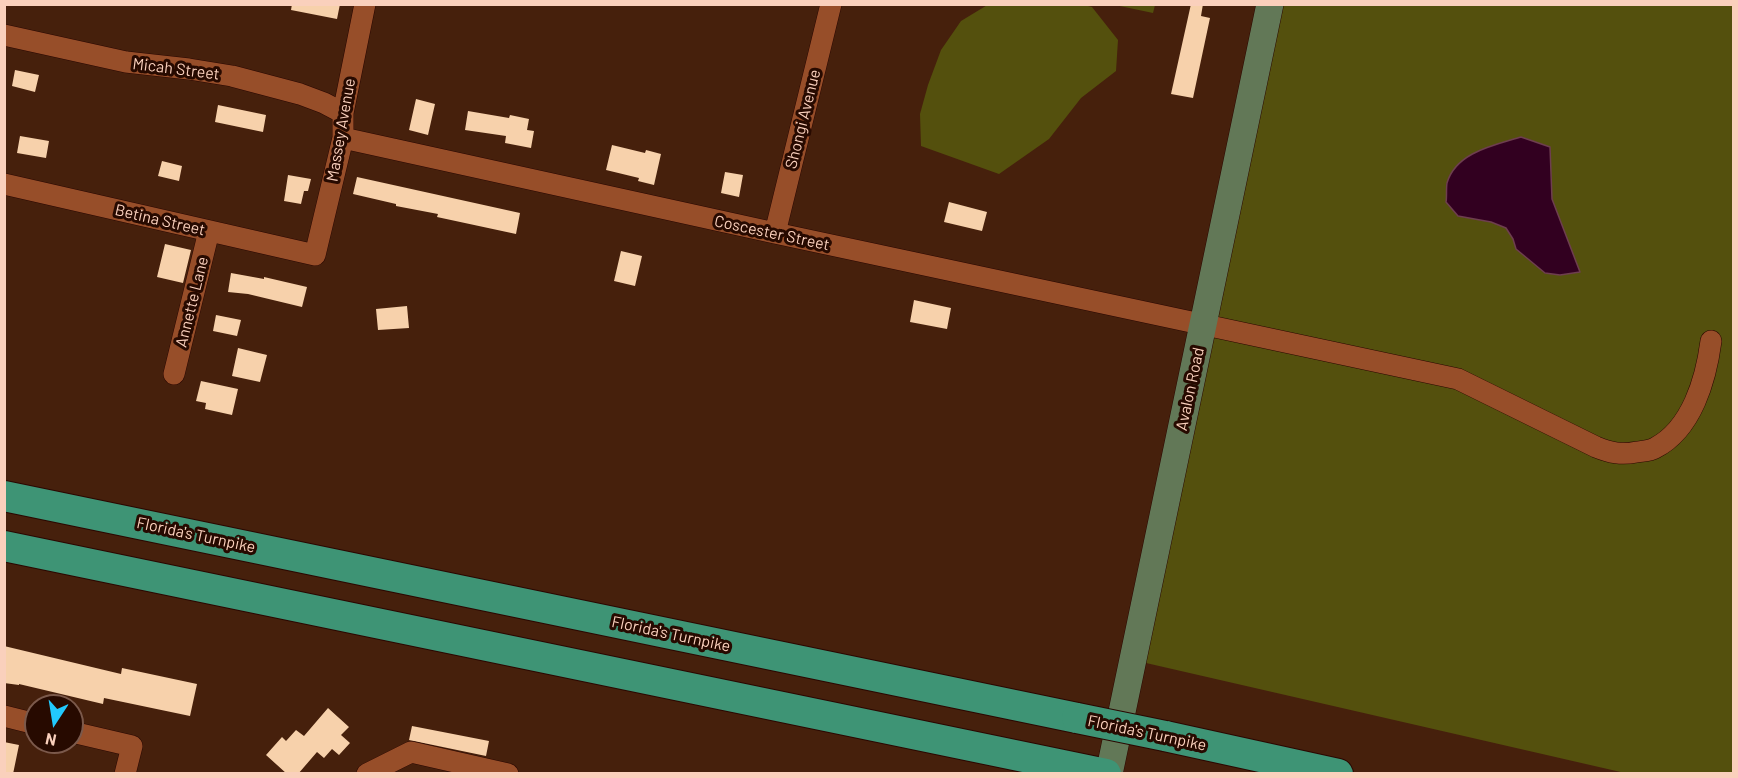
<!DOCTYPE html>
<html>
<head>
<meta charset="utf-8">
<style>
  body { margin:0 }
  #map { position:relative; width:1738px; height:778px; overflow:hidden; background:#46200c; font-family:Barlow,sans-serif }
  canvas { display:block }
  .frame { position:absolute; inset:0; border:6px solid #fad0bc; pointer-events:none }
  .north { position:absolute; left:24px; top:694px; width:60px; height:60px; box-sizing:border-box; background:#270a00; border:2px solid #7b594b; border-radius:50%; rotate:192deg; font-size:16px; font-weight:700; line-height:24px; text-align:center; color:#fad0bc }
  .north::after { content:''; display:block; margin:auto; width:21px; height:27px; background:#22c9fd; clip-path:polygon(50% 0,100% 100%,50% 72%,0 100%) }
</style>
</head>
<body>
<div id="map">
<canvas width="1738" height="778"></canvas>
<div class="frame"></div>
<div class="north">N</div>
</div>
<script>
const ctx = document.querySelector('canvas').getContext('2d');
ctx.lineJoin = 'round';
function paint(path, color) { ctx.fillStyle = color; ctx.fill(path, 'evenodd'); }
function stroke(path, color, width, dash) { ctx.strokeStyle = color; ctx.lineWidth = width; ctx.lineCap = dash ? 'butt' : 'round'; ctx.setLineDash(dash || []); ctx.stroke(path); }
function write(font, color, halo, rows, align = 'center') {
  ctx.font = font + ' Barlow,sans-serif'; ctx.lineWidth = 6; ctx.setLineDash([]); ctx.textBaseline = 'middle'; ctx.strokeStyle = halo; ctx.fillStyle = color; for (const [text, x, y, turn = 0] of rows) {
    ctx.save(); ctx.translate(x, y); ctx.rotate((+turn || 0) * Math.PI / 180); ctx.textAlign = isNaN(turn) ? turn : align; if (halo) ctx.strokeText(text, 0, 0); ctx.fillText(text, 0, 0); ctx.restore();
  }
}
paint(new Path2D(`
  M989 4 1084 5 1092 7 1118 40 1116 71 1081 98 1049 139 999 174 921 146 920 114 928 85 941 50 961 21Z
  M1115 5H1155L1153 13Z
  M1270 5H1733V773H1625L1133 660Z`), '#54500d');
const water = new Path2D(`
  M1521 137 1550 147 1552 199 1580 272 1560 275 1545 273 1516 249 1513 239 1506 228 1491 222 1458 216 1446 202C1447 197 1446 189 1447 183 1456 152 1495 145 1521 137Z`);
paint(water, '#320020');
stroke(water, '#6e3e4f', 1.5);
paint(new Path2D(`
  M292 4H340L337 19 291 10Z
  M1191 4H1203L1201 16 1210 18 1193 98 1171 94Z
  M15 70 39 75 35 92 12 86Z
  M416 99 435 104 428 135 409 130Z
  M218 105 266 115 263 132 215 122Z
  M468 111 509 118 510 115 529 119 527 130 534 131 531 148 505 143 506 136 465 130Z
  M20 136 49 141 46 158 17 153Z
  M612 145 645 153 646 150 661 154 654 185 638 181 639 178 606 170Z
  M162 161 182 166 179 181 158 176Z
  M725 172 743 175 739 197 721 193Z
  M288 175 311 179 308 191H304L301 204 284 201Z
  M357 177 520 213 516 234 437 217 438 214 396 206V204L353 194Z
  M949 202 987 212 982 231 944 222Z
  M165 244 191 250 183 283 157 277Z
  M621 251 642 256 635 286 614 281Z
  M231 273 264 279V277L307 287 302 307 248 294 228 292Z
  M914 300 951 308 947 329 910 322Z
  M407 306 409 328 378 330 376 309Z
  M216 315 241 320 237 336 213 331Z
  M238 348 267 355 260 382 232 376Z
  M201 381 238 389 232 415 205 409 206 403 196 401Z
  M4 646 121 674 122 668 197 684 190 716 104 698 103 704 19 684V685L4 683Z
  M328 708 349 727 341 735 350 743 339 755 332 749 324 758 317 752 298 774H287L266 755 282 737 286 741 296 730 304 736Z
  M412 726 489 741 486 756 409 740Z
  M4 742 19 745 13 774H4Z`), '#f7d1ab');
const minor = new Path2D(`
  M4 35 126 62 189 69 232 76 300 94 324 103 343 113
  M343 138 775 233 1458 379 1596 447C1611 453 1621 455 1637 452 1643 451 1650 451 1655 448 1692 429 1706 379 1711 341
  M4 184 315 255 343 138V113L365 4
  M775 233 831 4
  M174 374 209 231
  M4 716 36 724
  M72 732 132 746 125 774
  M367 774 411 752 508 774`);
const major = new Path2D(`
  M1109 774 1270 4`);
const highway = new Path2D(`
  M4 496 1077 718
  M4 546 1106 774
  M1165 736 1338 774`);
stroke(minor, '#2a0700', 22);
stroke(major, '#2a0700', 28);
stroke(highway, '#2a0700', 32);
stroke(minor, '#974e29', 21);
stroke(major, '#627857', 27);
stroke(highway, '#3e9475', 30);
const highwayBridge = new Path2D(`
  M1077 718 1165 736`);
stroke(highwayBridge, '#2a0700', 32, []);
stroke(highwayBridge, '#3e9475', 30);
write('16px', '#fad0bc', '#270a00', [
  ["Micah Street",176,69,7],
  ["Shongi Avenue",803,119,-76],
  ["Massey Avenue",341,130,-80],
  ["Betina Street",160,220,13],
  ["Coscester Street",772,233,12],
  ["Annette Lane",192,302,-76],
  ["Avalon Road",1190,389,-78],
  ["Florida's Turnpike",196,535,12],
  ["Florida's Turnpike",671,634,12],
  ["Florida's Turnpike",1147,733,12]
]);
</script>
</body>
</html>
